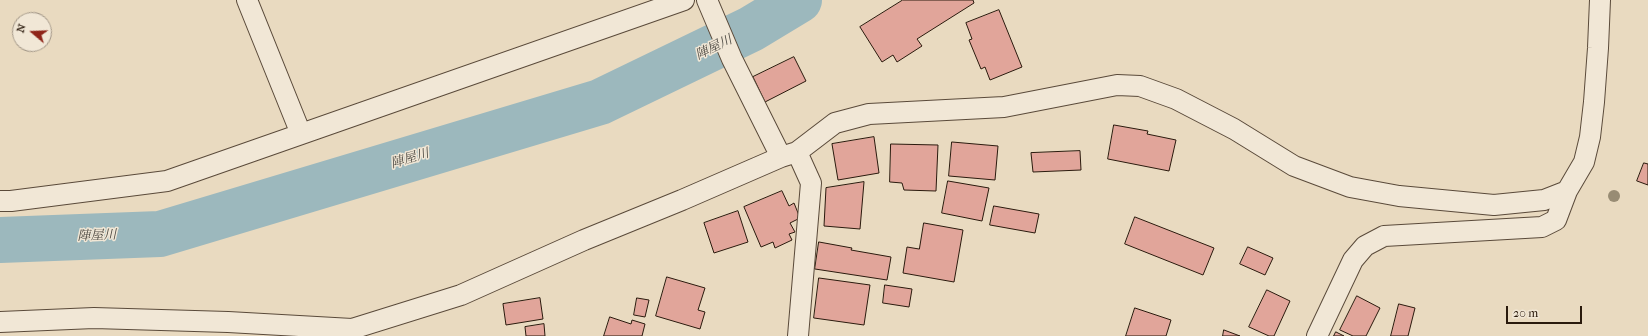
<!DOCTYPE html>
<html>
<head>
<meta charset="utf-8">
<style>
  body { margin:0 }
  #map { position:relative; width:1648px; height:336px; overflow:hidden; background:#e9dac0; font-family:"IM FELL French Canon",serif }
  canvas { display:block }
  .north { position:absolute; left:12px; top:12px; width:40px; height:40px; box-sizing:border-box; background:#f1e7d6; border:1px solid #a19586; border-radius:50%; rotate:289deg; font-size:11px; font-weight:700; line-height:16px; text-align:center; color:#2a1a0d }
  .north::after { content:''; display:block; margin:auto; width:14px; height:18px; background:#8f2418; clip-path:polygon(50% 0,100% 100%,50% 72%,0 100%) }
  .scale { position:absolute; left:1506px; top:306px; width:76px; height:18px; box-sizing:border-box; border:2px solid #2a1a0d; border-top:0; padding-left:5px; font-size:12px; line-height:14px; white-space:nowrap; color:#2a1a0d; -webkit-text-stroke:3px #f1e7d6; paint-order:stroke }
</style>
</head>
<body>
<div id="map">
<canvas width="1648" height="336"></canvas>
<div class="north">N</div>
<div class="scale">20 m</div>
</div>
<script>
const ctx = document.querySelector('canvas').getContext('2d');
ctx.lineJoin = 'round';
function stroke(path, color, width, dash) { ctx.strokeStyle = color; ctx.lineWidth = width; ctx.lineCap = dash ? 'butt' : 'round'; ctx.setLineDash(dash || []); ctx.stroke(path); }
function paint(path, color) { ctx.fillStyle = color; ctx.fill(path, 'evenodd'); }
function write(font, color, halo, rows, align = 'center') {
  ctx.font = font + ' "IM FELL French Canon","Noto Serif JP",serif'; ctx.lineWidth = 3; ctx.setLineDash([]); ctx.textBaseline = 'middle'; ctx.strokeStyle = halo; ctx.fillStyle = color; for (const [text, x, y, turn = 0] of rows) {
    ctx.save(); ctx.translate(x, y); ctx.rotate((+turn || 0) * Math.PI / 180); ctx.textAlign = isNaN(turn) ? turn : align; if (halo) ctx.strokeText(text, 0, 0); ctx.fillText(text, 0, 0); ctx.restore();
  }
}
stroke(new Path2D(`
  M0 240 160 234 600 102 751 29 799 0`), '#9cb8bd', 46);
const building = new Path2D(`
  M903 0H973L974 3 917 39 922 46 897 62 893 55 882 62 860 27Z
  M999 10 1022 67 990 80 985 67 981 69 969 40 972 39 966 23Z
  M794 57 806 81 765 102 753 77Z
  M1114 125 1148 131 1147 134 1176 140 1169 171 1108 159Z
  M874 137 879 173 838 180 832 144Z
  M952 142 998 146 995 180 949 176Z
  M891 144 938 145 936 191 904 190 902 183 890 182Z
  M1080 151 1081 170 1033 172 1031 153Z
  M1644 163 1648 164V185L1637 181Z
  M948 181 989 188 982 221 942 213Z
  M864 182 860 229 824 226 826 188Z
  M782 191 789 206 794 203 800 218 790 223 795 232 789 234 792 240 775 248 773 242 761 247 744 207Z
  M994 206 1039 214 1035 233 990 225Z
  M738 211 748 242 714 253 704 223Z
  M1135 217 1214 248 1203 275 1125 244Z
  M924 223 963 230 954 282 903 273 907 247 919 249Z
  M819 242 852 248 851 250 891 257 887 280 815 269Z
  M1248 247 1273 258 1265 275 1240 264Z
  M667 277 705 288 698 310 705 312 700 329 656 316Z
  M819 278 870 285 864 325 814 318Z
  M885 285 912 289 909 307 883 303Z
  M1267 290 1290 301 1274 336H1269L1249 327Z
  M1357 296 1380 308 1366 336H1353L1340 330Z
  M540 298 543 319 506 325 503 304Z
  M637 298 649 300 645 317 634 315Z
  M1399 304 1415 308 1408 336H1391Z
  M1135 308 1171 320 1166 336H1126Z
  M610 317 631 324 632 320 645 324 642 336H604Z
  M544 324 545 336H526L525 327Z
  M1224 330 1240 336H1223Z
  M1336 332 1344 336H1334Z`);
paint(building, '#e1a59a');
stroke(building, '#2a1a0d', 1);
const minor = new Path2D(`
  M247 0 301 134
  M707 0 732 59 781 157
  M797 152 811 183 798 336
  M0 201H11L167 181 684 0
  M0 322 94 318 228 322 352 329 461 295 584 240 682 200 781 157 797 152 835 123 869 114 1004 107 1117 85 1140 86 1176 99 1234 129 1294 166 1350 187 1399 196 1494 205 1544 200 1567 191 1584 162 1590 137 1594 102 1598 48 1600 0
  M1317 336 1353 260 1365 246 1384 236 1542 227 1556 220 1567 191`);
stroke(minor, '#5a4a3a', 22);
stroke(minor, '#f1e7d6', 20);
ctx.fillStyle = '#988c74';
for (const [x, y] of [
  [1614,196]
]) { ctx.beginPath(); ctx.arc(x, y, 6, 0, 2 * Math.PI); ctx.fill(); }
write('italic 13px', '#4c4942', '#f1e7d6', [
  ["陣屋川",714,48,-26],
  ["陣屋川",410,159,-17],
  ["陣屋川",97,236,-2]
]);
</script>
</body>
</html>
